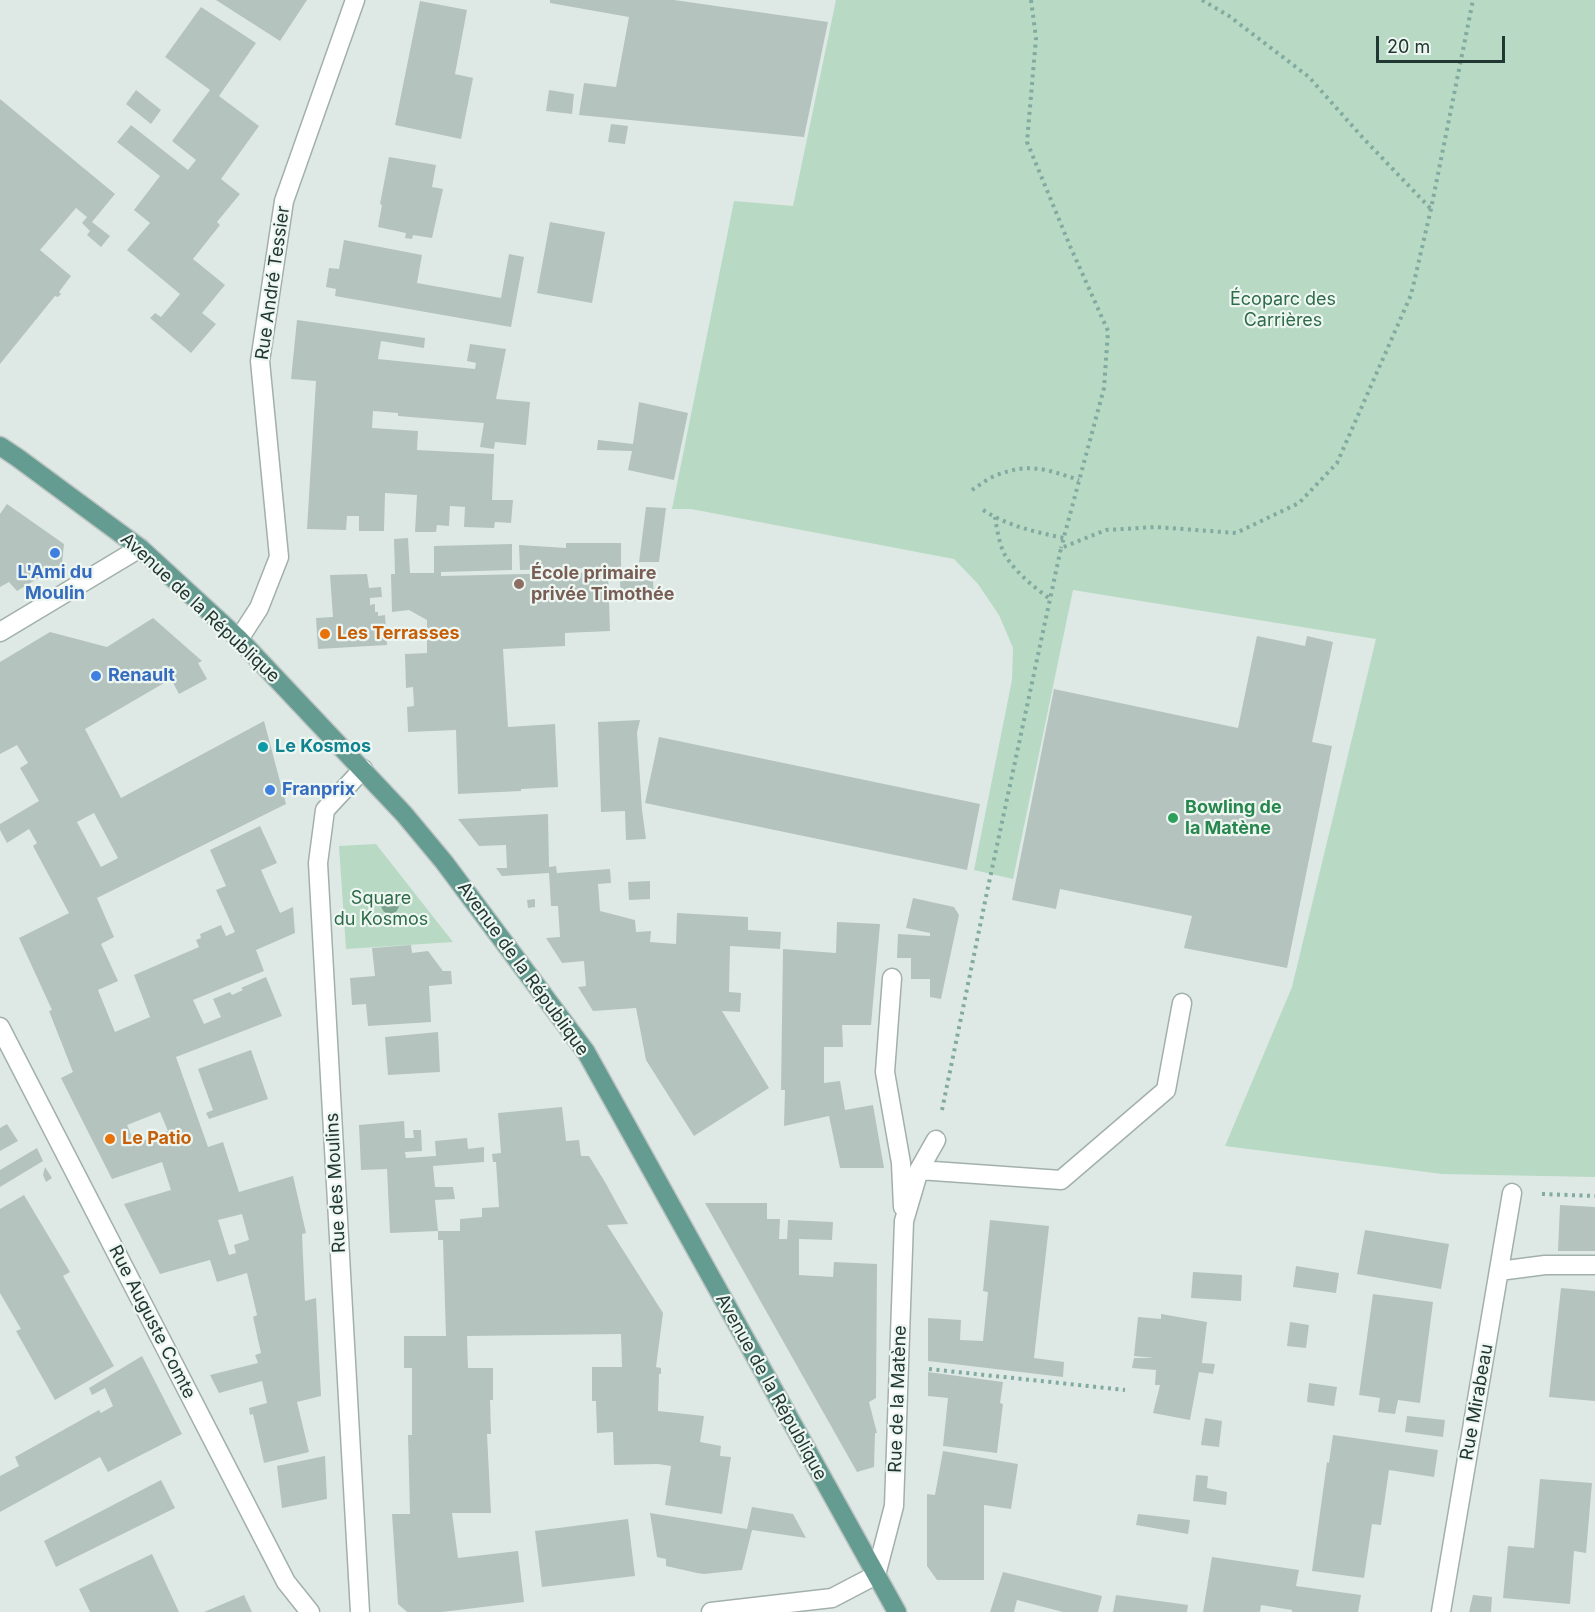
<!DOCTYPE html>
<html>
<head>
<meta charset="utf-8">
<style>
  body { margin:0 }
  #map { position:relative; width:1595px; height:1612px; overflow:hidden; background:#dee9e5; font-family:Inter,sans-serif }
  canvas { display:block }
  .scale { position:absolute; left:1376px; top:36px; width:129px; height:27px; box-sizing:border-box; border:3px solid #213732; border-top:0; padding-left:8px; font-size:18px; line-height:21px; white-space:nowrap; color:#213732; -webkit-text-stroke:4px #eef6f2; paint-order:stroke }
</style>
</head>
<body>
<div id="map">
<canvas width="1595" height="1612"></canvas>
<div class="scale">20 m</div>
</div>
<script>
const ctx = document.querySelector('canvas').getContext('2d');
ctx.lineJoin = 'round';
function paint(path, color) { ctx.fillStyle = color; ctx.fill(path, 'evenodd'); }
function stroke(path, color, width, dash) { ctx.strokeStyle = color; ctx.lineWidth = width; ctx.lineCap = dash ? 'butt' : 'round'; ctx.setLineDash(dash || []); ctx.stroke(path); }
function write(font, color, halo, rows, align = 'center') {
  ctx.font = font + ' Inter,sans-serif'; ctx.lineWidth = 4.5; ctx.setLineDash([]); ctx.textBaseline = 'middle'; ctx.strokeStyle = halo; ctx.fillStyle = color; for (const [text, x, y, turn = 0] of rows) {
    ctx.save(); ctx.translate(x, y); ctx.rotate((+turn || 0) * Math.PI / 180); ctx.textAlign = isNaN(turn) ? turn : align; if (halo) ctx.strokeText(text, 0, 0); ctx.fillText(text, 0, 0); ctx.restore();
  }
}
paint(new Path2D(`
  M836 0H1595V1177L1442 1174 1225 1146 1292 987 1376 639 1073 590 1013 879 974 870 1012 680 1013 648 999 615 978 584 954 559 691 509H672L734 201 793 206Z
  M376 844 453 942 346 949 339 846Z`), '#b8d9c3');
paint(new Path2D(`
  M216 0H307L280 41Z
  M550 0H674L828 22 804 137 579 115 584 83 616 87 629 17 550 3Z
  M420 1 467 10 455 74 473 78 461 139 395 125Z
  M201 7 256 43 219 96 259 126 221 179 240 194 217 222 220 225 193 259 225 285 202 313 216 324 191 353 150 318 155 313 161 317 180 294 127 250 150 223 134 210 160 176 117 142 131 125 188 170 196 160 172 141 210 90 165 57Z
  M136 90 161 110 151 124 126 104Z
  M549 90 574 94 572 114 546 111Z
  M0 99 115 194 92 222 110 236 101 247 87 235 90 231 82 223 87 217 76 208 40 250 71 276 59 292 61 294 58 297 55 296 0 364Z
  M611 124 628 126 625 144 608 142Z
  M389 157 436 165 432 187 443 189 432 238 413 235 412 239 405 238 406 233 378 227 382 205 380 204Z
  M550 222 605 232 592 303 537 293Z
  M344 240 422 255 417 283 501 298 509 254 524 257 511 327 335 296 336 289 326 287 329 268 339 269Z
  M297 320 425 338 424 348 381 341 378 359 475 369 476 363 467 361 470 344 506 349 496 399 530 402 526 445 495 442 494 449 480 447 484 423 398 416V413L373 411 372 428 418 431 417 450 494 454 492 500H513L511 523 495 522 494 528 464 527 465 507 450 506 449 526 437 525 436 532H415L417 495 385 493 384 531H359V516H347L346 530 307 529 316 381 291 379Z
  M639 402 688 413 674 480 628 470 632 451 597 450 598 440 633 444Z
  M7 504 64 544 62 564 17 591 9 582 0 587V514Z
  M646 507 666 508 659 562H639Z
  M408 538 410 573H434V546L512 544V570L441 572V576L608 572 610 631 565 633V646L503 649 508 727 555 724 558 787 521 789V791L458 794 456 730 408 732 407 707 414 706 413 687 406 688 405 654 427 653V620L409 610 392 612 391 574H395L394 539Z
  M566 543H621V567L520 570 519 545 566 548Z
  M367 574 369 588 381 587 382 597 370 598V605L375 604V612H378V616L385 615 387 645 318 649 316 618 333 617 330 575Z
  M653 580 654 600 621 602 620 581Z
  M153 618 202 661 198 663 207 679 179 694 171 679 85 729 121 798 264 721 286 804 97 898 114 937 101 944 118 981 98 990 115 1032 150 1017 134 975 199 947 196 940 201 938 200 934 221 925 226 936 235 932 216 890 226 886 210 850 260 826 277 863 261 870 280 913 293 907 295 933 256 950 264 971 193 1000 204 1024 221 1017 213 999 230 992 232 995 243 990 241 988 266 977 282 1016 176 1057 208 1147 223 1142 239 1192 293 1176 306 1233 302 1234 305 1301 316 1298 321 1396 297 1402 309 1452 264 1463 253 1414 250 1415 249 1408 267 1403 262 1381 219 1393 210 1375 258 1363 255 1355 261 1353 253 1317 257 1315 247 1273 217 1282 210 1260 160 1274 124 1204 171 1190 162 1162 112 1179 79 1114 61 1078 73 1072 49 1011 52 1010 19 938 69 913 33 846 37 843 29 829 7 843 0 830V824L39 801 20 768 28 763 17 745 0 754V662L50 632 107 647ZM94 813 118 858 101 867 77 822ZM160 1112 168 1131 135 1144 127 1125ZM242 1214 249 1240 234 1245 236 1253 229 1255 218 1220Z
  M1257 636 1305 646 1307 636 1333 642 1312 742 1332 746 1287 968 1184 948 1192 916 1060 889 1056 909 1012 900 1054 689 1238 728Z
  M640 720 637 733 642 810 646 839 626 840 625 811 601 812 598 722Z
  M659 737 980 804 967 870 645 803Z
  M548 814 549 867 556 866 557 873 610 869 611 883 598 884 600 911 635 920 636 932 651 931 650 942 676 944 677 913 748 917V930L781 932 780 949 730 946 729 992 741 993 740 1012 722 1011 769 1088 694 1136 646 1060 636 1008 593 1011 578 987 586 986 584 961 562 963 546 938 560 937 558 906H551L549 873 502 876 496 868H507L506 845 479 846 458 819Z
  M650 881V899L629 900 628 882Z
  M913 898 954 907 959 915 941 999 930 997V979H911V958H897L898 934 930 936V933L906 928Z
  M535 899V907L528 908 527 900Z
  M837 922 880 924 871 1025H842L843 1047H824V1083L840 1081 845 1110 873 1105 884 1168H840L829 1116 784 1126 785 1090H781L783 949 836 953Z
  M411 945 412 953 428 951 443 971H451L452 984 429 986 431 1022 368 1026 366 1004 352 1005 350 978 375 976 372 948Z
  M438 1032 440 1072 388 1075 385 1037Z
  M251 1050 268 1099 209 1119 206 1113 213 1110 198 1069Z
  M562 1107 566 1141 579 1140 581 1156H589L605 1182 628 1224 607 1225 663 1313 656 1367 661 1368V1374H659L658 1411 704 1416 700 1442 721 1446 720 1456 731 1457 722 1514 665 1505 671 1466 658 1464 614 1465 613 1432 597 1433 596 1401H592V1367H622L621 1334 467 1336 468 1368H493V1400H490L491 1434H487L491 1513H452L458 1558 518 1551 524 1602 442 1612H407L398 1604 392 1514H410L408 1435H412V1368H404V1336H446L443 1240H438V1231H460V1219L482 1217V1208L499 1207 496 1162H493L492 1154 501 1153 498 1113Z
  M404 1121 405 1138H414L413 1130H421L422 1151 405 1152 406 1158 436 1156 435 1141 467 1138 468 1149 484 1147V1162L433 1166 435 1187H453L455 1199 435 1200 438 1231 390 1233 387 1169 361 1170 359 1125Z
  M7 1124 18 1141 0 1151V1128Z
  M37 1148 43 1161 0 1187V1170Z
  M45 1167 52 1178 46 1182 43 1175Z
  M24 1195 70 1272 63 1276 114 1366 55 1400 16 1331 21 1329 0 1293V1209Z
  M705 1203H767V1219H780L779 1239H787L788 1220 833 1222 832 1240 799 1239V1275L833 1277 834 1262 877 1264 876 1398 869 1402 877 1433H875L874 1467 857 1472Z
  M1560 1205 1595 1207V1251H1558Z
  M990 1220 1049 1226 1034 1358 1064 1362 1063 1377 928 1361V1318L961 1320 960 1340 983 1341 988 1292 983 1291Z
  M1365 1230 1449 1244 1441 1289 1357 1274Z
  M1296 1266 1339 1273 1336 1293 1293 1287Z
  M1193 1272 1242 1275 1241 1301 1191 1298Z
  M1561 1288 1595 1291V1401L1549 1397Z
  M1373 1294 1433 1302 1420 1403 1398 1400 1395 1414 1378 1412 1380 1398 1359 1395Z
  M1161 1314 1207 1322 1202 1363 1215 1364 1213 1374 1199 1372 1190 1420 1153 1413 1160 1385H1155L1156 1370 1132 1368 1134 1358H1154L1134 1356 1138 1317 1161 1319Z
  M1290 1322 1309 1325 1306 1348 1287 1346Z
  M142 1356 182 1434 108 1472 100 1457 0 1512V1476L19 1466 15 1457 99 1410 101 1413 113 1406 105 1388 92 1395 89 1388Z
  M928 1372 1003 1382 1000 1403 1003 1404 997 1453 943 1446 948 1398 928 1396Z
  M1309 1383 1337 1387 1334 1406 1307 1402Z
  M1407 1416 1445 1420 1443 1437 1405 1432Z
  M1205 1418 1222 1421 1219 1447 1201 1445Z
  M1333 1435 1438 1450 1434 1477 1389 1470 1381 1525 1372 1524 1364 1578 1312 1571 1327 1462 1329 1463Z
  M943 1451 1018 1464 1011 1509 984 1505V1580H937L927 1566V1494L935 1495Z
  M325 1456 327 1499 282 1508 277 1466Z
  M1196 1475 1208 1476 1207 1488 1227 1492 1226 1505 1193 1501Z
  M1540 1479 1592 1483 1586 1553 1574 1551 1570 1604 1503 1598 1508 1546 1534 1548Z
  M161 1480 175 1508 56 1567 44 1541Z
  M752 1507 793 1514 806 1538 752 1530 742 1570 704 1574 697 1573 666 1566V1559L657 1557 650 1513 747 1529Z
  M1138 1514 1190 1520 1188 1534 1136 1525Z
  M628 1519 635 1576 542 1587 535 1531Z
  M152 1554 179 1612H90L79 1589Z
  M1212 1557 1299 1570 1296 1586 1361 1595 1358 1612H1292V1610L1261 1605 1260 1612H1203Z
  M1003 1572 1102 1596 1098 1612H1063L1017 1600 1014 1612H990Z
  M244 1595 252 1612H204Z
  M1116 1595 1188 1605 1187 1612H1113Z
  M1473 1595 1492 1597 1491 1612H1469Z`), '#b4c3be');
const minor = new Path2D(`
  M0 632 140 548
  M239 639 259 608 279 557 260 361 284 201 355 0
  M892 978 885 1072 901 1163 903 1207
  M0 1027 286 1582 310 1612
  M919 1170 1061 1180 1166 1090 1182 1003
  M1499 1271 1545 1265H1595
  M360 1612 318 863 325 810 363 769
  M711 1612 832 1598 876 1575 894 1506 904 1221 919 1170 936 1140
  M1441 1612 1512 1193`);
const major = new Path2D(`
  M0 446 18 458 140 548 239 639 404 814 444 862 586 1052 897 1612`);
stroke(minor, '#a2b0ac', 21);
stroke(major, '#bcc3c2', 21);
stroke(new Path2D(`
  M1031 0 1036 38 1027 142 1070 246 1108 331 1104 388 1061 548
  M1202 0 1229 16 1309 77 1363 138 1431 209
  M972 490C980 485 988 478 997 475 1030 462 1048 470 1079 480
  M983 510C1008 526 1035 532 1064 538
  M995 517C997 529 999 544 1005 555 1016 573 1034 587 1050 599
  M942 1110 987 892 1061 548 1106 530 1156 527 1236 533 1299 503 1337 463 1411 295 1431 209 1473 0
  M1542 1194 1595 1196
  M929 1369 1125 1390`), '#81aaa0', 4, [3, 4.5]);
stroke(minor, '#fff', 18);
stroke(major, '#659c91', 18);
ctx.fillStyle = '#7da48f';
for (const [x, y] of [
  [390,905]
]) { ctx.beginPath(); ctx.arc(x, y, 9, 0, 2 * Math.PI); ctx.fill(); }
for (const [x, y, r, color] of [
  [55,553,6,"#3f7fe0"],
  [519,584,6,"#8d6e63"],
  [325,634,6,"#e8710a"],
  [96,676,6,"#3f7fe0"],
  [263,747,6,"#0f9aa8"],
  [270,790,6,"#3f7fe0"],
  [1173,818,6,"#2e9e5b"],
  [110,1139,6,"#e8710a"]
]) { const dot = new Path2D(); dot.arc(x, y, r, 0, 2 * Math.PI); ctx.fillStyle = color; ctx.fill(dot); stroke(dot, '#eef6f2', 2); }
write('18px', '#213732', '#eef6f2', [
  ["Rue André Tessier",273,283,-82],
  ["Avenue de la République",200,608,43],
  ["Avenue de la République",523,969,54],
  ["Rue des Moulins",336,1183,-93],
  ["Rue Auguste Comte",152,1322,63],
  ["Avenue de la République",771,1387,61],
  ["Rue de la Matène",898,1399,-88],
  ["Rue Mirabeau",1477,1402,-80]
]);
write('18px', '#2e6b49', '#eef6f2', [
  ["Écoparc des",1283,300],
  ["Carrières",1283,321],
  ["Square",381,899],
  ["du Kosmos",381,920]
]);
write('bold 18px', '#366cbe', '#eef6f2', [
  ["L'Ami du",55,573,"center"],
  ["Moulin",55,594,"center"],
  ["Renault",108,676],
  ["Franprix",282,790]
], 'left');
write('bold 18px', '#785e54', '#eef6f2', [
  ["École primaire",531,574],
  ["privée Timothée",531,595]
], 'left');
write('bold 18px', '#c56008', '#eef6f2', [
  ["Les Terrasses",337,634],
  ["Le Patio",122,1139]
], 'left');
write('bold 18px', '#0d838f', '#eef6f2', [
  ["Le Kosmos",275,747]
], 'left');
write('bold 18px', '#27864d', '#eef6f2', [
  ["Bowling de",1185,808],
  ["la Matène",1185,829]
], 'left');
</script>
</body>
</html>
